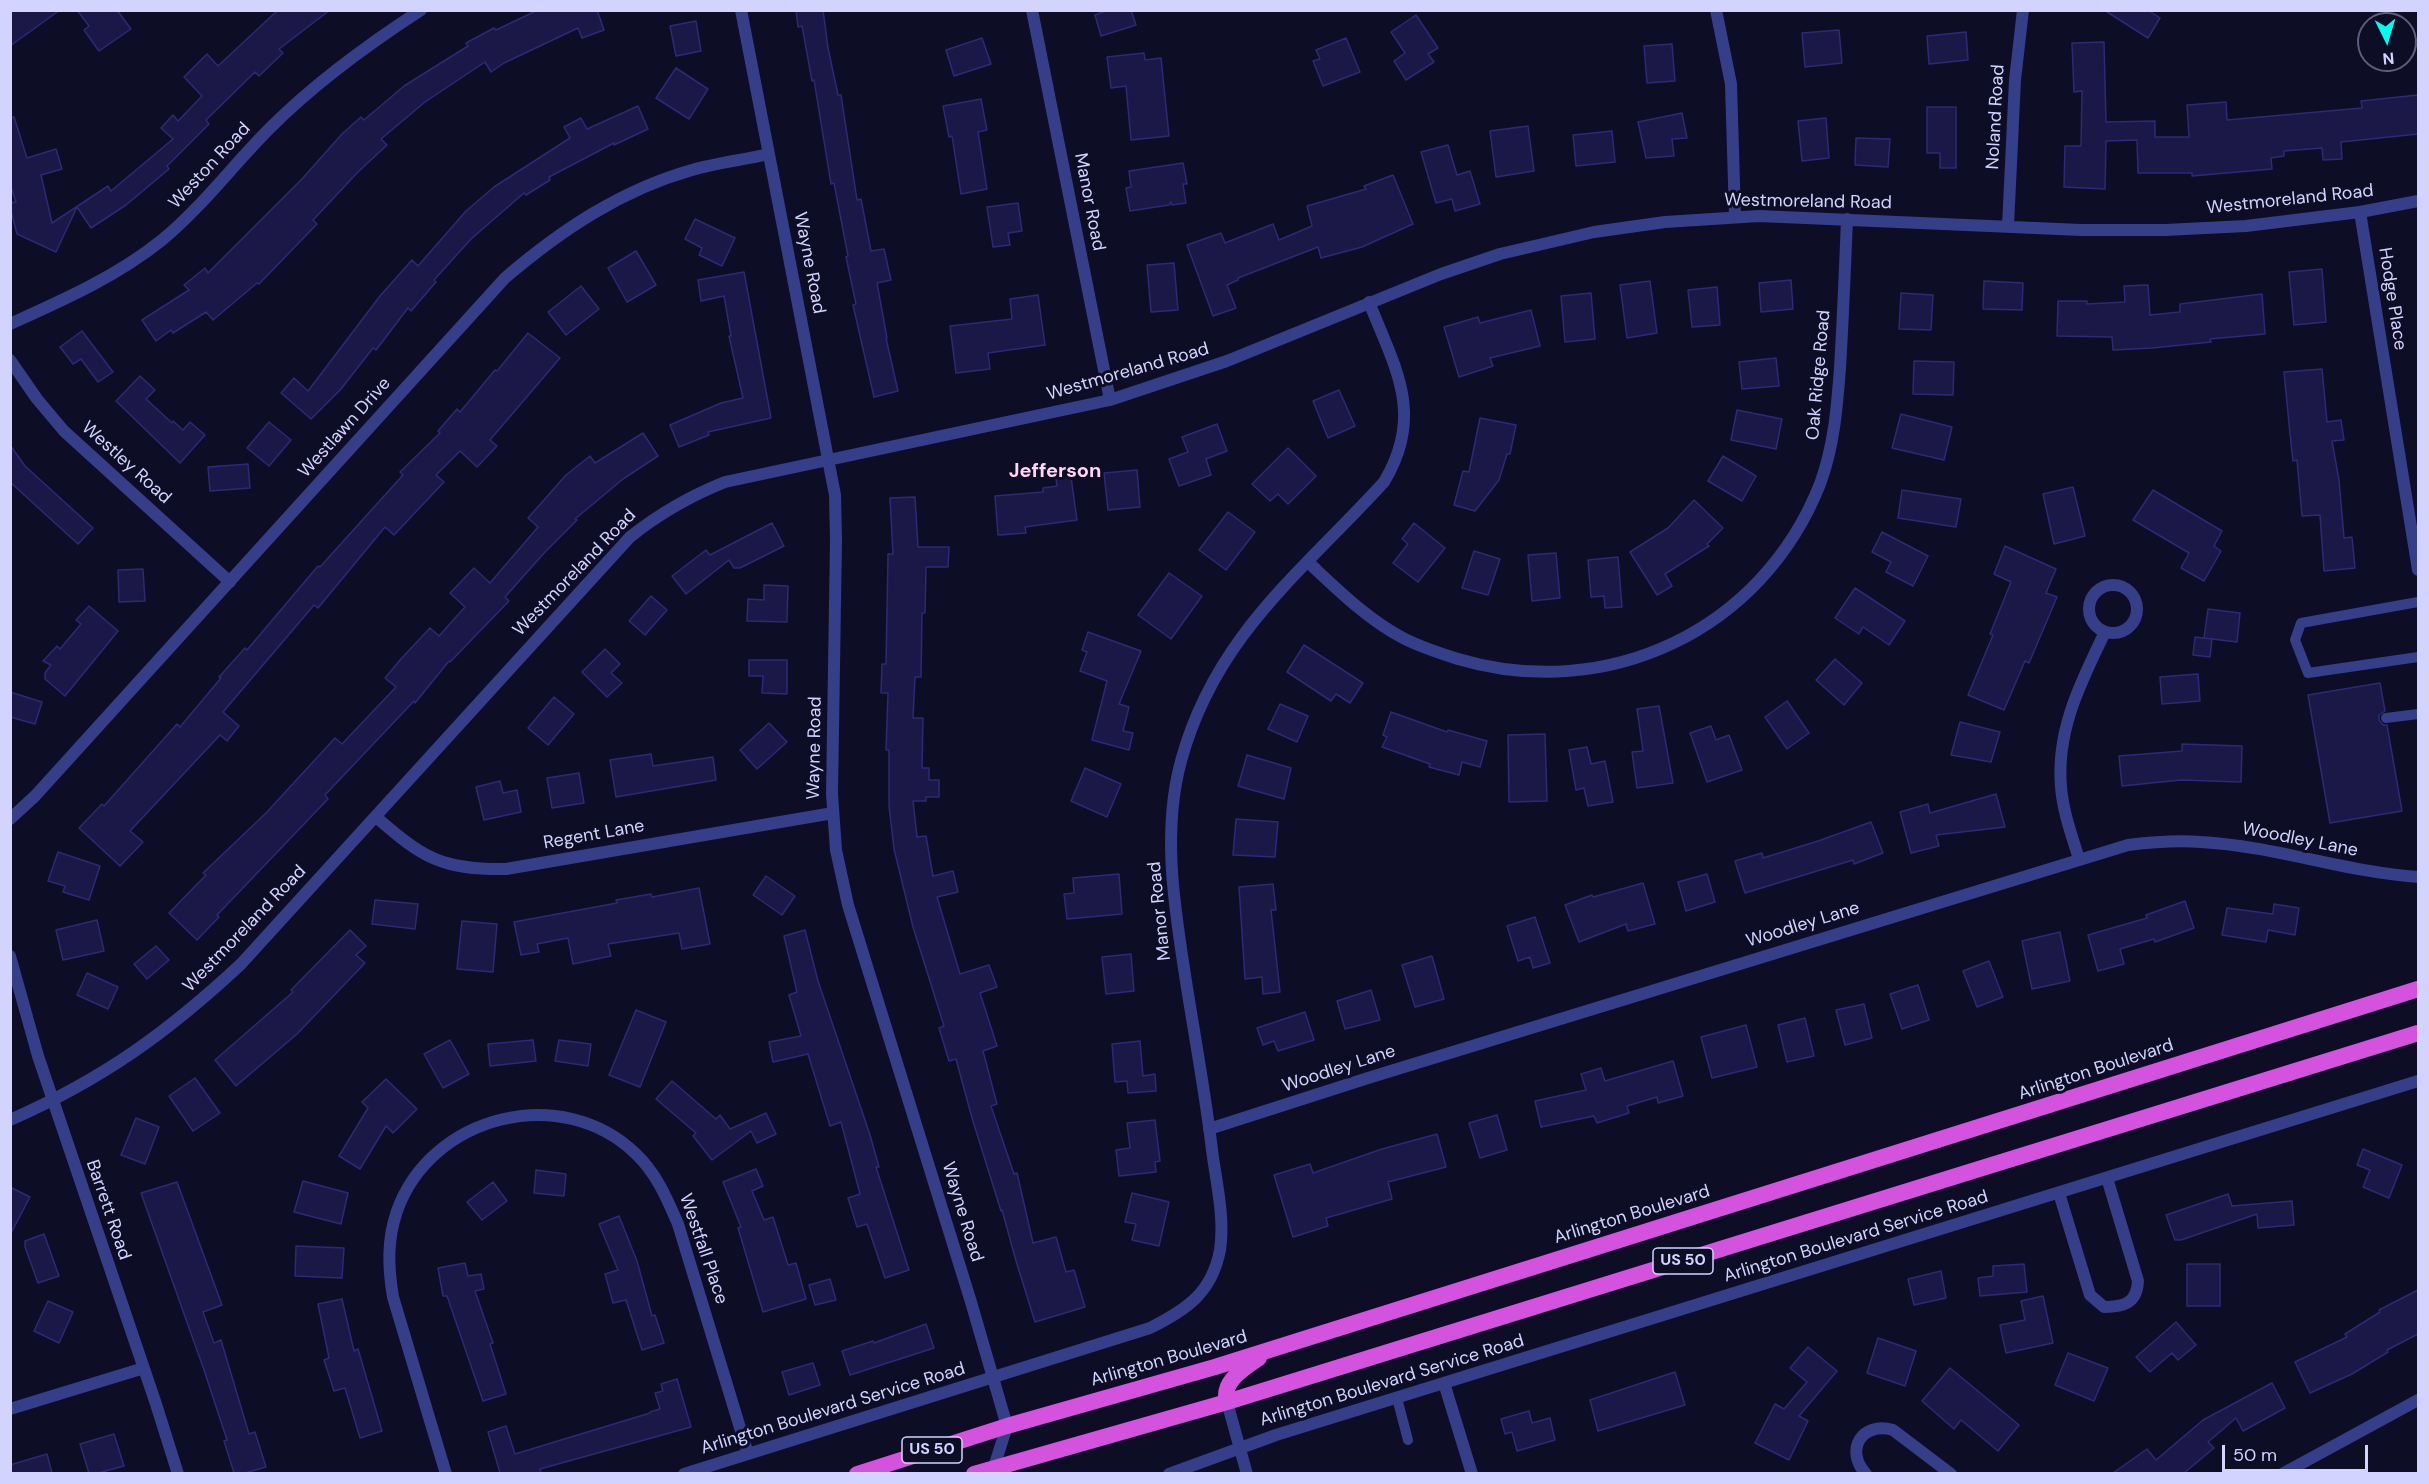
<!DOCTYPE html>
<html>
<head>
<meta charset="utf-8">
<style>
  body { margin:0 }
  #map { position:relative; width:2429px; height:1484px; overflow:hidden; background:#0e0d26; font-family:"DM Sans",sans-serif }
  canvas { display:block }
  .frame { position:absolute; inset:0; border:12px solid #d2d4ff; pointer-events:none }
  .north { position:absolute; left:2357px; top:12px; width:60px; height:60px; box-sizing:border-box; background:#0e0d26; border:2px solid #5c5d7d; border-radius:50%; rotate:175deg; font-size:16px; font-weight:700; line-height:24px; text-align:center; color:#d2d4ff }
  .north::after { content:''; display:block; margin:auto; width:21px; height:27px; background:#00fdf1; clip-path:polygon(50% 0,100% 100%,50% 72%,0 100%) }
  .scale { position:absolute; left:2222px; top:1445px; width:146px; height:27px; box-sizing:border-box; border:3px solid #d2d4ff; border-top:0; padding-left:8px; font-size:18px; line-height:21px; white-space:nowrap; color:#d2d4ff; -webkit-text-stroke:4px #0e0d26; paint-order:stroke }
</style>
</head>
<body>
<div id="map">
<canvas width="2429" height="1484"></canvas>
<div class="frame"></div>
<div class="north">N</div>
<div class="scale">50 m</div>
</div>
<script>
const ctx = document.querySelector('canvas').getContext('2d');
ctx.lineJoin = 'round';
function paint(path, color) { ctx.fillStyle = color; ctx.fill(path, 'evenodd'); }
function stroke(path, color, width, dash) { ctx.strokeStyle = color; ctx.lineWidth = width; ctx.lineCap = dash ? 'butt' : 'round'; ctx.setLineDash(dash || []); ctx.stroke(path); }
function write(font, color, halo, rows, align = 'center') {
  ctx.font = font + ' "DM Sans",sans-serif'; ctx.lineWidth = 6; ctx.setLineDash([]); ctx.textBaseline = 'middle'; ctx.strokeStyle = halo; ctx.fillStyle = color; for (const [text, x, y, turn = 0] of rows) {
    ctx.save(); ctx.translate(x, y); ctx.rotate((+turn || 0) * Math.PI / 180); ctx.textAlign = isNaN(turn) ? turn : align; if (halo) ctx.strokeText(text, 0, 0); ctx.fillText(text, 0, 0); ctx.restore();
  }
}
const building = new Path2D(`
  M10 10H60L10 46Z
  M77 10H117L131 29 99 51 84 30 89 26Z
  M278 10H330L279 49 283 53 259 76 255 72 206 120 209 124 167 166 169 169 126 205 91 228 77 207 56 252 17 234 10 207V203L16 202 10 184V118L14 117 27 158 56 149 62 169 41 175 52 223 108 186 111 191 173 139 161 128 173 115 178 121 202 96 184 77 207 54 218 66Z
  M538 10H597L604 30 582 38 578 28 504 63 491 72 485 62 425 102 381 139 387 145 358 172 313 220 317 224 259 284 257 283 213 320 206 312 173 333 171 330 156 341 142 320 189 290 184 285 205 268 208 273 302 179 342 134 361 117 364 120 404 86 468 46 466 43 494 28 496 30Z
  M796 10H823L828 48 838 95H841L857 200 861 199 871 251 884 249 891 280 877 283 887 338H886L898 391 874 397 853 305 856 304 846 257 848 256 834 183 831 184 814 80 812 81 802 26 798 27Z
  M1108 10H1131L1136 25 1101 36 1095 15Z
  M2104 10H2148L2160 18 2148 38Z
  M1416 15 1438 48 1428 54 1434 62 1406 80 1394 61 1405 53 1391 32Z
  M696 21 701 51 676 56 670 26Z
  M1839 30 1842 63 1805 67 1802 33Z
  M1966 32 1968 60 1929 64 1927 36Z
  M982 38 991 64 954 76 946 50Z
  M1346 38 1360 72 1323 86 1313 61 1320 59 1316 50Z
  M2104 42 2106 122 2155 121V137H2189L2187 105 2226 102 2227 120 2362 108 2361 101 2418 95V134L2341 142 2342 159 2323 160 2322 148 2284 151V156L2271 158 2272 169 2192 176V173H2138L2137 140 2106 141 2105 189 2064 187 2065 146H2081L2082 91 2074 92 2072 43Z
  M1672 44 1675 81 1647 83 1644 46Z
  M1144 53 1145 60 1161 58 1169 136 1131 140 1126 86 1111 88 1107 57Z
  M676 68 708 89 689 119 656 98Z
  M981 99 987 130 978 132 987 189 961 194 952 136 949 137 943 106Z
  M638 106 648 129 614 145V143L549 177 550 180 526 195 524 193 471 239 434 280 436 282 411 311 408 308 376 350 373 348 341 389 311 419 281 393 294 378 308 391 380 296 412 260 418 266 466 211 494 187 570 138 564 127 581 118 587 129Z
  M1927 107H1956V168H1940V153H1927Z
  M1682 113 1687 138 1672 139 1674 156 1646 158 1638 122Z
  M1826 118 1829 158 1802 161 1798 121Z
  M1528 126 1534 171 1496 177 1490 131Z
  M1612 131 1615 162 1576 166 1573 135Z
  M1856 138 1890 139 1888 167 1855 165Z
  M1448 145 1457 175 1470 171 1480 204 1455 211 1452 199 1436 203 1421 152Z
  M1183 163 1187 184H1183L1186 203 1172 205 1171 202 1169 205 1130 211 1126 188 1131 187 1129 171Z
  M1393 175 1413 224 1362 247 1321 258 1318 247 1238 278V280L1227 285 1236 308 1213 316 1187 245 1221 233 1225 243 1273 224 1279 240 1312 226 1307 206 1366 189 1364 186Z
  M1018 203 1022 231 1008 233 1010 245 993 247 987 207Z
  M695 219 735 238 722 266 699 255 702 248 685 239Z
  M636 251 656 285 627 302 608 268Z
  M1174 263 1178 310 1151 312 1147 265Z
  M2322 269 2326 322 2294 325 2289 272Z
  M744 272 771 418 708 432 709 435 679 447 670 425 721 403 743 398 729 336H731L724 296 701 301 698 280Z
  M1791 280 1793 309 1761 312 1759 283Z
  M1650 281 1657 333 1627 338 1620 285Z
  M1984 281 2023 283 2022 310 1983 309Z
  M2148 285 2150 315 2180 312V304L2262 294 2265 334 2210 339 2211 342 2152 348 2113 350 2112 337 2057 336 2058 301H2087V304L2125 302 2124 286Z
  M581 286 599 309 566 335 548 312Z
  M1717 287 1720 325 1692 327 1688 290Z
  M1591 293 1595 339 1565 342 1561 296Z
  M1901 293 1933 295 1931 330 1899 329Z
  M1038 295 1045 345 988 353 990 369 956 373 950 326 1012 319 1010 299Z
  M1531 310 1540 346 1490 358 1493 366 1459 377 1444 327 1478 317 1480 323Z
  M82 331 113 372 98 382 81 359 73 364 60 347Z
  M528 333 560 358 490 440 497 446 477 467 460 451 436 475 444 482 394 535 385 527 318 608 314 605 223 712 239 726 227 741 220 735 130 831 143 842 120 866 79 828 102 804 104 806 177 724 180 727 221 678 219 677 245 648 247 650 318 566 320 567 403 475 400 472 440 433 438 431 457 409 460 412 495 370 497 371Z
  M1776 358 1779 386 1742 389 1739 362Z
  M1914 361 1954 362 1953 395 1913 394Z
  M2322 369 2327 422 2341 420 2344 440 2332 441 2339 480 2344 538 2352 537 2355 568 2324 571 2320 515 2302 516 2297 460 2293 461 2290 434 2284 372Z
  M140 376 155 390 146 399 172 423 173 421 183 430 190 422 205 435 180 463 116 401Z
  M1339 390 1355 426 1328 438 1313 401Z
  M1737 410 1782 419 1776 449 1731 440Z
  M1901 414 1952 427 1944 460 1892 448Z
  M1480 418 1516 425 1510 454H1507L1499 480 1475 511 1454 505 1463 471 1469 472Z
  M269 422 291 440 269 466 247 448Z
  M1217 424 1227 451 1206 459 1211 475 1179 486 1169 459 1188 452 1182 437Z
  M643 433 658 456 623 479 575 519 577 520 545 552 505 597 509 601 450 662 449 661 415 703 414 701 325 795 328 799 217 915 219 917 197 940 169 913 206 875 203 873 266 813 335 738 342 744 396 687 385 678 400 660 430 628 439 636 465 607 450 593 474 568 490 583 538 527 528 518 566 475 590 456 595 463Z
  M10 445 25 466 93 528 78 544 10 482Z
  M1288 448 1316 476 1288 504 1278 494 1270 501 1252 484Z
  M1723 456 1756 476 1742 501 1708 481Z
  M248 464 250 488 210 491 208 467Z
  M1070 470 1077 520 1025 527 1026 533 998 535 995 496 1043 492V488L1057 486 1055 472Z
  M1137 470 1140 507 1108 510 1104 473Z
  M2073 487 2085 536 2054 544 2043 494Z
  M1902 490 1961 499 1956 527 1898 518Z
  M2153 490 2222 531 2214 546 2221 551 2204 581 2181 568 2189 553 2133 520Z
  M915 497 918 547H949L948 567H926L925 613H922L921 677H915L913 718H923L922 768H929V780H939V797H926V801H913L917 837 926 836 933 876 953 871 958 892 937 897 960 974 989 965 997 987 980 993 997 1046 983 1051 997 1104 991 1106 1014 1174 1017 1173 1033 1243 1056 1237 1066 1272 1074 1270 1085 1307 1035 1322 1016 1261 1002 1210 1001 1211 972 1118 956 1059 949 1061 939 1028 944 1026 913 927 894 849 889 806V750H886L888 693H881L882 664H886L888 554H893L890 498Z
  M1694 500 1723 528 1707 544 1709 546 1665 574 1672 586 1657 595 1630 552 1668 528Z
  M1228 512 1255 532 1226 570 1199 550Z
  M772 523 784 546 740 568H734L729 560 686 594 672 576 706 550 710 555Z
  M1414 523 1445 548 1418 582 1393 563 1408 544 1402 539Z
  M1882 532 1928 556 1913 586 1886 572 1891 562 1872 552Z
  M2005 546 2056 569 2046 593 2057 597 2029 663 2025 661 2004 710 1968 695 1993 635 1990 634 2011 582 1994 574Z
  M1474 551 1500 559 1488 595 1462 588Z
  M1556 553 1560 598 1532 601 1528 555Z
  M1618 557 1622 607 1605 608 1604 596 1591 597 1588 560Z
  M143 569 145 601 119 602 118 570Z
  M1169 573 1202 596 1171 639 1138 615Z
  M764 585 788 586 787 622 747 621 748 599 764 600Z
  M1855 588 1905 621 1889 645 1863 627 1859 634 1835 618Z
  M651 596 667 610 645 635 629 621Z
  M89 606 118 631 65 696 45 679V673L51 665 43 661 57 646 60 649 81 624 76 620Z
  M2208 609 2240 613 2237 642 2204 638Z
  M1088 632 1141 651 1119 704 1129 707 1123 731 1133 733 1129 750 1092 740 1107 681 1080 671 1087 652 1082 650Z
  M2195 637 2212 639 2210 657 2193 655Z
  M1304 645 1363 683 1350 703 1336 694 1331 701 1287 672Z
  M605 649 620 664 611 673 622 683 607 697 582 672Z
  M1835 659 1862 683 1844 705 1816 680Z
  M749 660H787V694L762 693 763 676H749Z
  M2198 674 2200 701 2162 704 2160 677Z
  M2380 683 2385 711 2379 715V720L2383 725H2387L2402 811 2330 823 2308 695Z
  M10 692 42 702 35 724 10 717Z
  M554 697 574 714 548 745 528 728Z
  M1787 701 1809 733 1787 749 1765 717Z
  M1280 704 1308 716 1297 742 1268 729Z
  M1659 706 1673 783 1637 788 1632 752 1643 751 1637 709Z
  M1391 712 1447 732 1448 730 1487 741 1480 767 1462 762 1459 775 1429 767 1430 764 1382 747 1387 737 1383 735Z
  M1960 722 2000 732 1991 762 1951 755Z
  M769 723 787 742 757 769 740 750Z
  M1711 726 1716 740 1729 735 1742 770 1707 782 1690 733Z
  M1545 734 1547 801 1509 802 1508 735Z
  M2182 744 2242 746 2241 782 2181 780 2122 786 2119 756 2182 751Z
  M1587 747 1591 764 1605 761 1613 802 1588 806 1584 788 1576 790 1569 750Z
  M651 754 653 766 713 757 716 780 616 797 610 760Z
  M1247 755 1291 768 1284 799 1238 786Z
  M1085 768 1121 784 1107 817 1071 801Z
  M579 773 584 803 552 808 547 778Z
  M500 781 503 793 517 790 521 812 484 820 476 787Z
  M1996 794 2005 827 1936 835 1939 846 1911 853 1900 812 1928 804 1930 813Z
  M1236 819 1278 822 1275 857 1233 855Z
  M1871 822 1883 853 1854 864 1853 860 1745 893 1735 861 1762 853 1763 858 1818 841Z
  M58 852 100 866 89 900 63 892 65 886 48 881Z
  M1119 874 1122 914 1067 919 1064 894 1074 893 1073 878Z
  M1707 874 1715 902 1686 911 1678 882Z
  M766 876 795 896 782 915 753 895Z
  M1643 883 1655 924 1628 931 1626 924 1579 942 1565 905 1592 895 1593 897Z
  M1273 884 1276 910H1271L1280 992 1263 994 1262 977 1245 979 1239 887Z
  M699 888 710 944 682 949 679 933 608 944 611 956 573 964 568 938 537 944 539 952 521 955 514 922 617 903 616 900 651 894 652 897Z
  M375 900 418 904 415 929 372 924Z
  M2185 901 2194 928 2155 942 2154 939 2120 949 2124 964 2098 971 2088 935 2147 918 2146 915Z
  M2274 904 2299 908 2295 935 2268 930 2266 942 2222 935 2227 908 2273 914Z
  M1535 917 1550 963 1533 968 1530 957 1518 961 1507 926Z
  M97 920 104 951 63 960 56 930Z
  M462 921 497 924 493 972 457 969Z
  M350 930 366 946 356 955 365 963 297 1034 236 1086 215 1060 293 992 291 990Z
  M805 930 818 981 870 1135 879 1167H876L909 1270 885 1278 867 1224 857 1227 848 1198 860 1194 841 1122 830 1126 808 1054 773 1062 769 1042 801 1036 789 995 797 992 784 936Z
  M2060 932 2070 981 2032 989 2022 941Z
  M156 946 169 960 147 979 134 964Z
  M1131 954 1134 991 1106 994 1102 957Z
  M1432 956 1444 999 1415 1007 1402 965Z
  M1989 961 2003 997 1977 1007 1963 971Z
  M87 973 118 987 108 1009 77 995Z
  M1918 985 1929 1020 1902 1029 1890 994Z
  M1371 990 1380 1020 1345 1029 1337 1001Z
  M1864 1004 1872 1038 1845 1045 1836 1010Z
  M636 1010 666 1022 640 1087 609 1075Z
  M1305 1012 1314 1040 1278 1051 1274 1041 1263 1045 1257 1028Z
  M1805 1018 1814 1056 1787 1062 1778 1025Z
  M1746 1025 1757 1067 1712 1078 1701 1037Z
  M450 1040 469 1074 443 1088 424 1054Z
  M533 1040 536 1061 490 1066 488 1044Z
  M559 1040 591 1044 588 1066 555 1061Z
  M1140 1041 1143 1076 1155 1074 1156 1091 1128 1093 1127 1081 1115 1082 1112 1044Z
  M1673 1061 1683 1096 1658 1103 1657 1097 1627 1106 1629 1113 1597 1123 1594 1116 1541 1127 1535 1101 1586 1090 1581 1074 1601 1068 1605 1081Z
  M195 1078 220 1113 193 1131 169 1096Z
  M386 1079 417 1109 393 1133 386 1126 360 1169 339 1156 368 1108 362 1102Z
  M672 1081 716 1119 720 1115 730 1129 766 1113 776 1134 757 1143 751 1131 712 1160 693 1136 696 1133 656 1099Z
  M1497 1115 1507 1150 1480 1158 1469 1123Z
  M136 1118 159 1127 145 1164 121 1155Z
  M1155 1120 1160 1161 1155 1162 1156 1172 1119 1176 1116 1150 1130 1148 1127 1123Z
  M1437 1134 1446 1167 1388 1182 1392 1199 1326 1218 1328 1226 1293 1237 1274 1175 1310 1164 1313 1173 1382 1149Z
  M2363 1149 2402 1165 2389 1198 2363 1187 2370 1170 2357 1165Z
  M756 1169 763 1186 752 1191 764 1220 773 1217 788 1265 796 1263 806 1299 763 1312 738 1228 741 1227 723 1182Z
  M536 1170 566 1174 564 1196 534 1193Z
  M303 1181 348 1193 341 1224 294 1212Z
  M177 1182 222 1305 203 1312 214 1343 221 1340 249 1434 255 1432 266 1467 245 1473H234L224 1441 227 1440 204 1370 141 1193Z
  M493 1182 507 1201 482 1220 467 1202Z
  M10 1187 30 1197 10 1235Z
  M1132 1193 1169 1202 1159 1246 1132 1240 1136 1224 1125 1222Z
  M2228 1194 2232 1206 2292 1201 2294 1225 2258 1228 2257 1214 2181 1240H2175L2166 1215Z
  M619 1216 637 1261 652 1316 655 1315 664 1343 642 1350 626 1300 613 1303 605 1274 618 1270 599 1224Z
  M44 1234 59 1276 38 1283 25 1247V1241Z
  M296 1246 344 1248 342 1278 295 1276Z
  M465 1263 468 1276 481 1274 484 1289 475 1291 493 1343 490 1344 506 1394 483 1401 447 1296H443L438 1268Z
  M2024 1264 2027 1292 1980 1296 1978 1278 1993 1276V1266Z
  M2187 1264H2220V1306H2187Z
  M1941 1271 1946 1298 1914 1305 1908 1279Z
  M830 1279 836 1300 815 1305 809 1285Z
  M2418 1290V1334L2387 1350 2388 1352 2352 1374 2310 1393 2295 1362 2347 1337 2345 1334 2380 1312 2379 1310Z
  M2043 1296 2053 1343 2006 1353 2000 1325 2025 1320 2021 1301Z
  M342 1299 354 1351 358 1349 382 1431 360 1438 345 1388 334 1391 324 1360 329 1358 318 1304Z
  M48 1301 73 1312 59 1343 34 1331Z
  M2176 1322 2196 1345 2178 1360 2172 1353 2150 1372 2136 1357Z
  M926 1324 934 1348 850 1375 842 1351 873 1341 874 1343Z
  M1878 1338 1916 1351 1905 1386 1867 1373Z
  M1808 1347 1837 1371 1799 1416 1808 1421 1789 1460 1755 1443 1775 1404 1784 1409 1807 1382 1790 1368Z
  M2068 1353 2108 1368 2094 1401 2055 1385Z
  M813 1363 820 1385 789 1395 782 1372Z
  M1950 1368 2019 1425 1998 1451 1961 1420 1954 1429 1922 1401Z
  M1675 1372 1685 1405 1598 1431 1590 1400Z
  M677 1379 691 1427 540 1469 541 1473H500L488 1432 506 1426 515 1454 650 1413V1412L660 1409 655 1393 663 1391 661 1384Z
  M2272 1383 2285 1408 2243 1431 2236 1418 2208 1442 2214 1448 2184 1473H2113L2147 1449 2156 1460 2203 1420Z
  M1529 1411 1532 1423 1550 1418 1555 1440 1517 1451 1512 1432 1505 1434 1501 1419Z
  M114 1434 124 1466 98 1473H89L80 1444Z
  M47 1454 52 1473H10V1465Z`);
paint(building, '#1b1848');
stroke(building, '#2d2976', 1.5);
stroke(new Path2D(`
  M2418 602 2301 623 2295 640 2308 673 2418 657
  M2386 718 2418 714
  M1397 1398 1408 1440`), '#353e88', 10);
stroke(new Path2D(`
  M741 10 835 495 836 540 832 794 836 850 848 905 971 1302 1007 1426 994 1467
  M1032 10 1110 400
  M1716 10 1731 84 1735 216
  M2360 212 2418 570
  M2008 226 2015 80 2023 10
  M10 324C63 300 116 277 162 240 202 207 233 165 270 128 315 83 367 45 421 10
  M10 360 37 399 64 431 230 582
  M1308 562C1337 589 1367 619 1403 638 1420 647 1439 653 1458 659 1607 703 1762 631 1820 484 1834 446 1837 408 1840 368 1843 319 1845 269 1847 219
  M2089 609a24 24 0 1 1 48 0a24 24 0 1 1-48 0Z
  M376 817C423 858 442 870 506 869L833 813
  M10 819 35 796 505 278C561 230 621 190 692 170 717 163 743 160 769 154
  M2079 859C2072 836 2063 812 2061 787 2056 730 2081 682 2105 632
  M10 956 38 1056 156 1404 178 1474
  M10 1120C103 1079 167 1033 241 964L630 537C660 513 690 496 725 482L1110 400 1227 361 1441 274 1500 254 1594 232 1665 222 1759 216 2081 230H2165L2246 226 2360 212 2418 201
  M1209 1129 1368 1078 2128 845C2152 842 2176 840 2201 842 2274 846 2345 872 2418 877
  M2059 1193 2090 1295 2104 1307C2124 1307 2137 1303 2138 1281L2107 1178
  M1444 1383 1472 1474
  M1227 1402 1247 1474
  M10 1409 144 1368
  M446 1474 393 1297C388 1267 387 1240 397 1211 431 1115 562 1082 636 1154 657 1174 667 1199 678 1224L748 1454
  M684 1474 1150 1328C1186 1310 1212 1293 1220 1250 1225 1217 1216 1182 1212 1150 1205 1091 1194 1033 1185 975 1174 904 1162 831 1181 761 1215 636 1301 573 1384 482 1425 414 1395 368 1369 302
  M1169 1474 1276 1435 2418 1081
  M1866 1474C1844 1450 1862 1421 1893 1430L1951 1474
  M2282 1474 2418 1400`), '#353e88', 12);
stroke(new Path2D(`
  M1227 1402C1221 1381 1245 1368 1259 1358
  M857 1474 1007 1426 1215 1367 2418 989
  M974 1474 1227 1402 2418 1033`), '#d453de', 16);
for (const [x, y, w] of [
  [1683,1261,60],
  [932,1450,60]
]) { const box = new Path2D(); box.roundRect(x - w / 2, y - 13, w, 26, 4.5); ctx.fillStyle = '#0e0d26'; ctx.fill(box); stroke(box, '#d2d4ff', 1.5); }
write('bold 16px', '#d2d4ff', null, [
  ["US 50",1683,1261],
  ["US 50",932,1450]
]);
write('18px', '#d2d4ff', '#0e0d26', [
  ["Noland Road",1996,117,-87],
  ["Weston Road",210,166,-47],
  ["Westmoreland Road",2290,200,-6],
  ["Manor Road",1089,202,79],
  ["Westmoreland Road",1808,202,1],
  ["Wayne Road",809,263,79],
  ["Hodge Place",2392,299,81],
  ["Westmoreland Road",1128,372,-16],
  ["Oak Ridge Road",1819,375,-85],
  ["Westlawn Drive",345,428,-48],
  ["Westley Road",126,463,42],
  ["Westmoreland Road",575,573,-46],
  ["Wayne Road",815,748,-89],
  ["Regent Lane",594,835,-10],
  ["Woodley Lane",2300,840,11],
  ["Manor Road",1160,911,-96],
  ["Woodley Lane",1803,925,-17],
  ["Westmoreland Road",245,929,-46],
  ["Woodley Lane",1339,1069,-18],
  ["Arlington Boulevard",2096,1070,-18],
  ["Barrett Road",108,1210,71],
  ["Wayne Road",962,1212,73],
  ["Arlington Boulevard",1632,1215,-17],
  ["Arlington Boulevard Service Road",1856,1237,-17],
  ["Westfall Place",703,1249,71],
  ["Arlington Boulevard",1169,1359,-16],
  ["Arlington Boulevard Service Road",1392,1381,-17],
  ["Arlington Boulevard Service Road",833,1409,-17]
]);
write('bold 20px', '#ffd4f6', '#0e0d26', [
  ["Jefferson",1055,472]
]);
</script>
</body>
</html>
